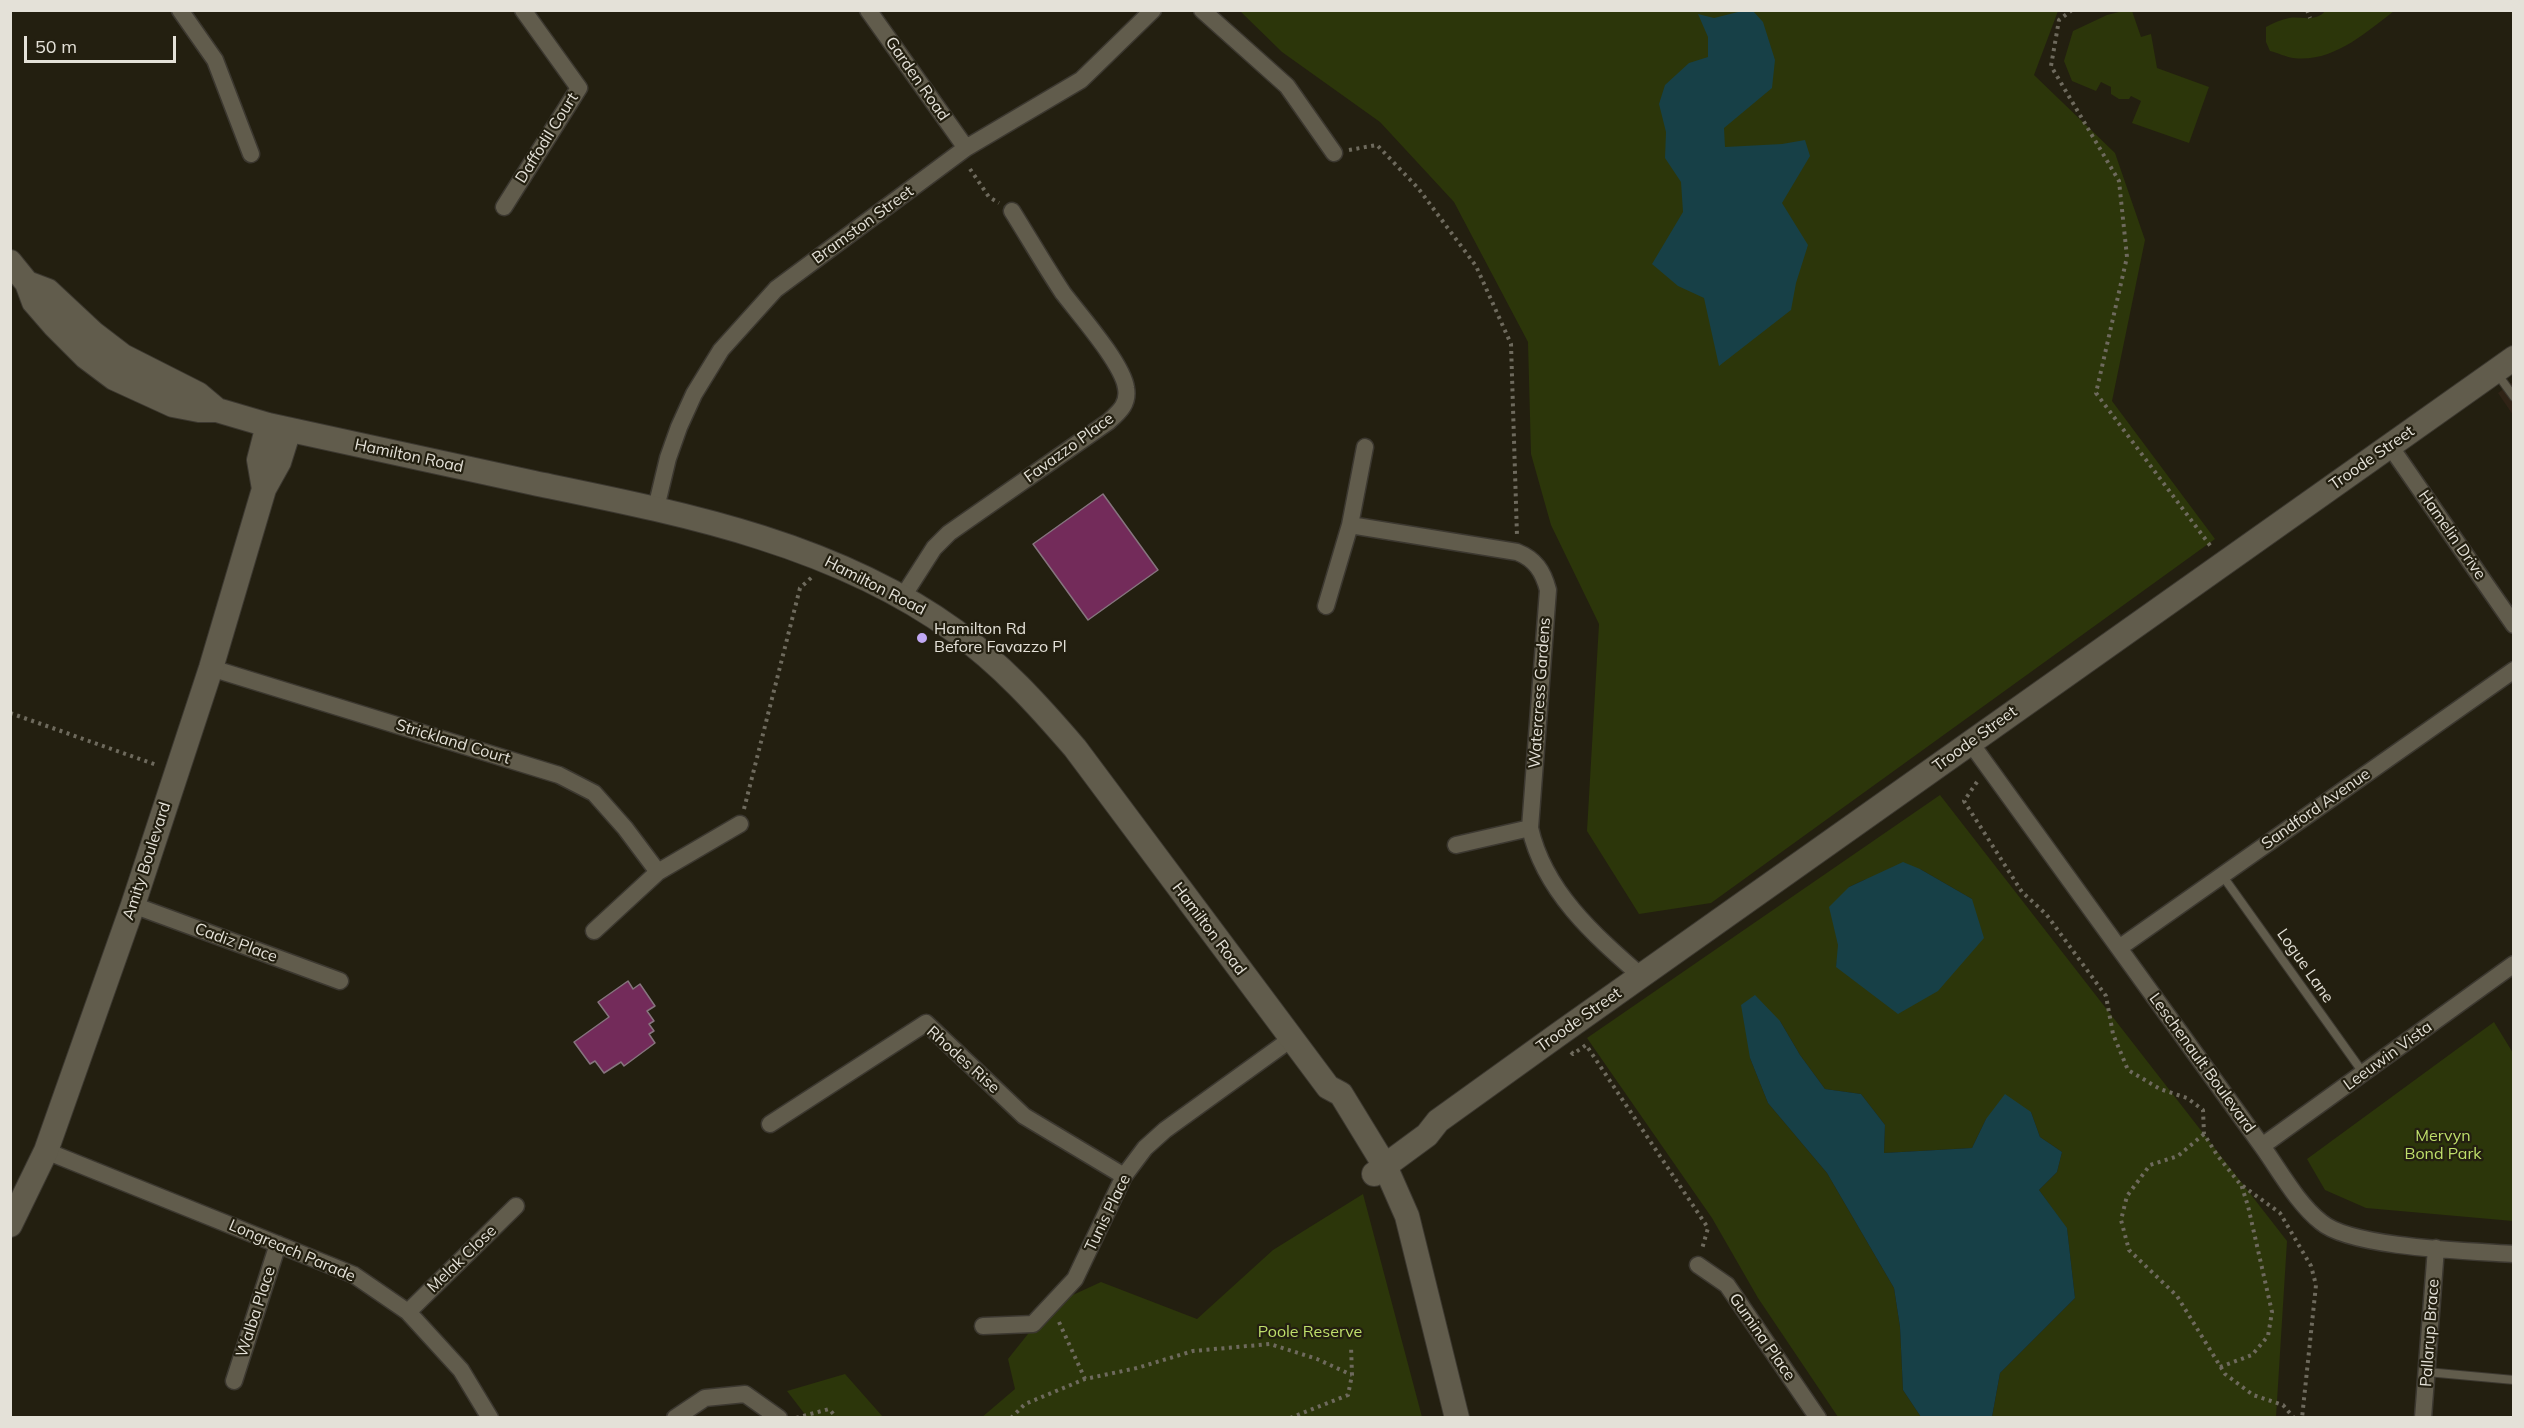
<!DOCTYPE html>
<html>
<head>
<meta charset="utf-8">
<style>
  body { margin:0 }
  #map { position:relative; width:2524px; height:1428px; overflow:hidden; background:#231f10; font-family:Mulish,sans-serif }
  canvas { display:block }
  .frame { position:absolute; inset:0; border:12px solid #e4e1d8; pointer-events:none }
  .scale { position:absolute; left:24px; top:36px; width:152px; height:27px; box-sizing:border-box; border:3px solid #e4e1d8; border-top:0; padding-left:8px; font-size:18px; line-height:21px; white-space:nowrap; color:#e4e1d8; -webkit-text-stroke:4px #231f10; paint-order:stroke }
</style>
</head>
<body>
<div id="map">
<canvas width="2524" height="1428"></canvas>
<div class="frame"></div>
<div class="scale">50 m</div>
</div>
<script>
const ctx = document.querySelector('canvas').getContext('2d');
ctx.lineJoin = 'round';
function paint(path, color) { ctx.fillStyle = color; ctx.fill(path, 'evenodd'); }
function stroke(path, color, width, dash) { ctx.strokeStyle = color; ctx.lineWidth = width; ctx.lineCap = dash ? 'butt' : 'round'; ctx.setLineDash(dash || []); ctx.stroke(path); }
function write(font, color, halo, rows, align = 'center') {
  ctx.font = font + ' Mulish,sans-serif'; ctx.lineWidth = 4.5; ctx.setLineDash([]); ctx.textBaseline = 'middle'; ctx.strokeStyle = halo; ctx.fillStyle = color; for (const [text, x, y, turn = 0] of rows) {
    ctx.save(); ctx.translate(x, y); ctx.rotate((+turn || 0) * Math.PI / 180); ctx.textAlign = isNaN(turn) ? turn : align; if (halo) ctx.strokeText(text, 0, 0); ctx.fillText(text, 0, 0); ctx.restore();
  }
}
paint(new Path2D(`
  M2513 382V415L2498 393Z`), '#302316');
paint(new Path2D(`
  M2127 10 2132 11 2141 37 2151 34 2157 68 2209 87 2189 143 2132 123 2141 101 2131 96 2129 99H2119L2111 94V87L2101 82 2096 91 2072 81 2064 61 2073 31 2107 15Z
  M2326 10 2394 11C2365 33 2333 63 2293 58 2286 57 2278 53 2270 51L2266 42V27C2273 23 2280 20 2289 18 2302 16 2316 23 2326 10Z
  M1240 11H2058L2034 75 2115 153 2145 240 2112 401 2215 539 1711 903 1639 914 1587 831 1599 624 1551 525 1531 454 1528 342 1454 202 1380 122 1282 52Z
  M1940 795 2287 1241 2276 1417H1992L2000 1373 2075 1298 2067 1229 2039 1190 2057 1172 2062 1152 2040 1137 2031 1112 1986 1119 1972 1148 1884 1153 1885 1125 1861 1094 1825 1089 1800 1055 1780 1021 1750 1058 1768 1103 1827 1173 1894 1288 1900 1327 1903 1390 1921 1417H1838L1758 1298 1712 1218 1587 1038ZM1920 869 1972 899 1836 967 1849 887 1864 880Z
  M2494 1022 2513 1053V1221L2366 1208 2325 1190 2307 1159Z
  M1363 1194 1422 1417 981 1418 1015 1389 1008 1359 1051 1305 1101 1282 1197 1319 1273 1250Z
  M845 1374 883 1417H807L787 1391Z`), '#2c360a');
paint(new Path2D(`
  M1742 11H1753L1763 22 1775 60 1772 88 1724 128 1725 147 1782 144 1805 140 1810 156 1782 203 1808 245 1796 283 1791 310 1719 366 1704 298 1678 286 1652 264 1683 212 1681 182 1665 158 1666 132 1659 104 1665 85 1689 63 1708 57V37L1698 14 1714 18Z
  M1903 862 1920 869 1972 899 1984 938 1938 991 1898 1014 1836 967 1838 945 1829 907 1849 887Z
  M1755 995 1780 1021 1800 1055 1825 1089 1861 1094 1885 1125 1884 1153 1972 1148 1986 1119 2005 1094 2031 1112 2040 1137 2062 1152 2057 1172 2039 1190 2067 1228 2075 1298 2000 1373 1992 1417H1921L1903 1390 1900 1327 1894 1288 1827 1173 1768 1103 1750 1058 1741 1005Z`), '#174047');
const building = new Path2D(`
  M1103 494 1158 570 1088 620 1033 544Z
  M628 981 633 989 640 984 655 1006 647 1011 654 1021 649 1024 654 1031 649 1034 655 1043 624 1066 621 1062 604 1073 595 1061 590 1064 574 1042 609 1017 598 1002Z`);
paint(building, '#732b5a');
stroke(building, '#86747e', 1.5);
const lane = new Path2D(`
  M2496 372 2514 397
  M2222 875 2364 1074
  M2427 1372 2514 1380`);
const street = new Path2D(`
  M180 10 215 60 251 154
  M868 10 966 148
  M1202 10 1287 86 1334 153
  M504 207 579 88 523 10
  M2390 446 2514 625
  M656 508 668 458 679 427 694 394 721 350 776 289 966 148 1081 80 1153 10
  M1350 525 1517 552C1535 559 1543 571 1548 590L1530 828C1544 891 1594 935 1641 976
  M902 598 934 548 949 533 1108 422C1119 412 1129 404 1126 388 1123 364 1079 314 1063 293 1045 266 1029 238 1012 211
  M1326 606 1350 525 1365 447
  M211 668 559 775 594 793 625 828 658 872
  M1970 742 2262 1146C2280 1171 2297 1203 2321 1222 2351 1248 2471 1251 2514 1254
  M1456 845 1530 828
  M133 905 340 981
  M594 931 658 872 740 824
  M2119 948 2514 670
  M770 1124 926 1023 1024 1116 1124 1176
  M2262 1146 2514 964
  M46 1151 354 1275 408 1312 461 1370 490 1418
  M1698 1265 1727 1285 1818 1418
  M408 1312 516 1206
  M983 1326 1033 1324 1075 1279 1124 1176 1145 1148 1165 1130 1291 1039
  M234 1381 278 1244
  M675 1418 705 1398 745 1394 779 1418
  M2423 1418 2436 1248`);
const secondary = new Path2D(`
  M10 262 27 283 34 302 54 325 86 357 114 378 173 405 199 410H217L268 425C356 445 445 464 534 483 679 513 832 542 955 631 1001 664 1038 705 1075 748L1328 1087 1341 1094 1385 1166 1407 1216 1457 1418
  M27 283 48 291 93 333 123 356 198 394 217 410
  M264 489 259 460 268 425
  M1374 1174 1427 1135 1438 1121 1559 1034 2514 358
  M10 1225 46 1151 133 905 211 668 264 489 279 462 289 430`);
stroke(lane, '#3c3830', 10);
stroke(street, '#3c3830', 19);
stroke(secondary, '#3c3830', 26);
stroke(new Path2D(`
  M2072 10 2059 20 2051 66 2119 181 2127 257 2096 393 2212 548
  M2307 10 2310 18
  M1349 150 1377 145 1418 188 1476 266 1511 344 1517 536
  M970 169 989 197 999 203
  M10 713 157 765
  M1977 782 1964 801 2022 892 2046 914 2106 996 2113 1034 2128 1070 2160 1089 2187 1098 2203 1110 2204 1134 2217 1155 2240 1184 2280 1213 2311 1266 2316 1285 2302 1418
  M744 809 800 588 812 577
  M1571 1052 1573 1054 1586 1045 1708 1228 1702 1249
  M2204 1134 2178 1156 2150 1165 2127 1196 2121 1220 2129 1250 2177 1296 2225 1374 2253 1395 2283 1405 2294 1418
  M1059 1322 1085 1379
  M2220 1367 2252 1355 2268 1336 2272 1312 2248 1206 2241 1184
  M796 1418 829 1409 837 1418
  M1011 1418 1025 1404 1085 1379 1137 1368 1193 1351 1270 1344 1317 1359 1352 1375
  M1290 1418 1348 1395 1352 1375 1351 1346`), '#6e6a5d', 4, [3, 4.5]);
stroke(lane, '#615c4c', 8);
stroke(street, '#615c4c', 16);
stroke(secondary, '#615c4c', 24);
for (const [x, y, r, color] of [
  [922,638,6,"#c0a8f3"]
]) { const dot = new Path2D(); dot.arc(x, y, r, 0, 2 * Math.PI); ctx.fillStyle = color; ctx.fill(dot); stroke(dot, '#231f10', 2); }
write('16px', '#e4e1d8', '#231f10', [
  ["Garden Road",917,79,55],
  ["Daffodil Court",547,138,-58],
  ["Bramston Street",863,225,-36],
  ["Favazzo Place",1069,448,-36],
  ["Hamilton Road",409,456,12],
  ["Troode Street",2372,458,-35],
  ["Hamelin Drive",2452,535,55],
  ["Hamilton Road",875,586,27],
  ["Watercress Gardens",1540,693,-86],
  ["Troode Street",1975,739,-36],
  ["Strickland Court",453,742,17],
  ["Sandford Avenue",2316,809,-35],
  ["Amity Boulevard",147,861,-72],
  ["Hamilton Road",1209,929,53],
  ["Cadiz Place",236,943,20],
  ["Logue Lane",2305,966,55],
  ["Troode Street",1579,1020,-35],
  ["Leeuwin Vista",2388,1056,-36],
  ["Rhodes Rise",963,1060,42],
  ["Leschenault Boulevard",2202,1063,54],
  ["Tunis Place",1108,1213,-64],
  ["Longreach Parade",292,1251,23],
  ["Melak Close",462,1259,-44],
  ["Walba Place",256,1312,-72],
  ["Pallarup Brace",2430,1333,-86],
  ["Gumina Place",1762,1337,55]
]);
write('16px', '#e4e1d8', '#231f10', [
  ["Hamilton Rd",934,629],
  ["Before Favazzo Pl",934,647]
], 'left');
write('16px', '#bfdf6b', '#231f10', [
  ["Mervyn",2443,1136],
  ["Bond Park",2443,1154],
  ["Poole Reserve",1310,1332]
]);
</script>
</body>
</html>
